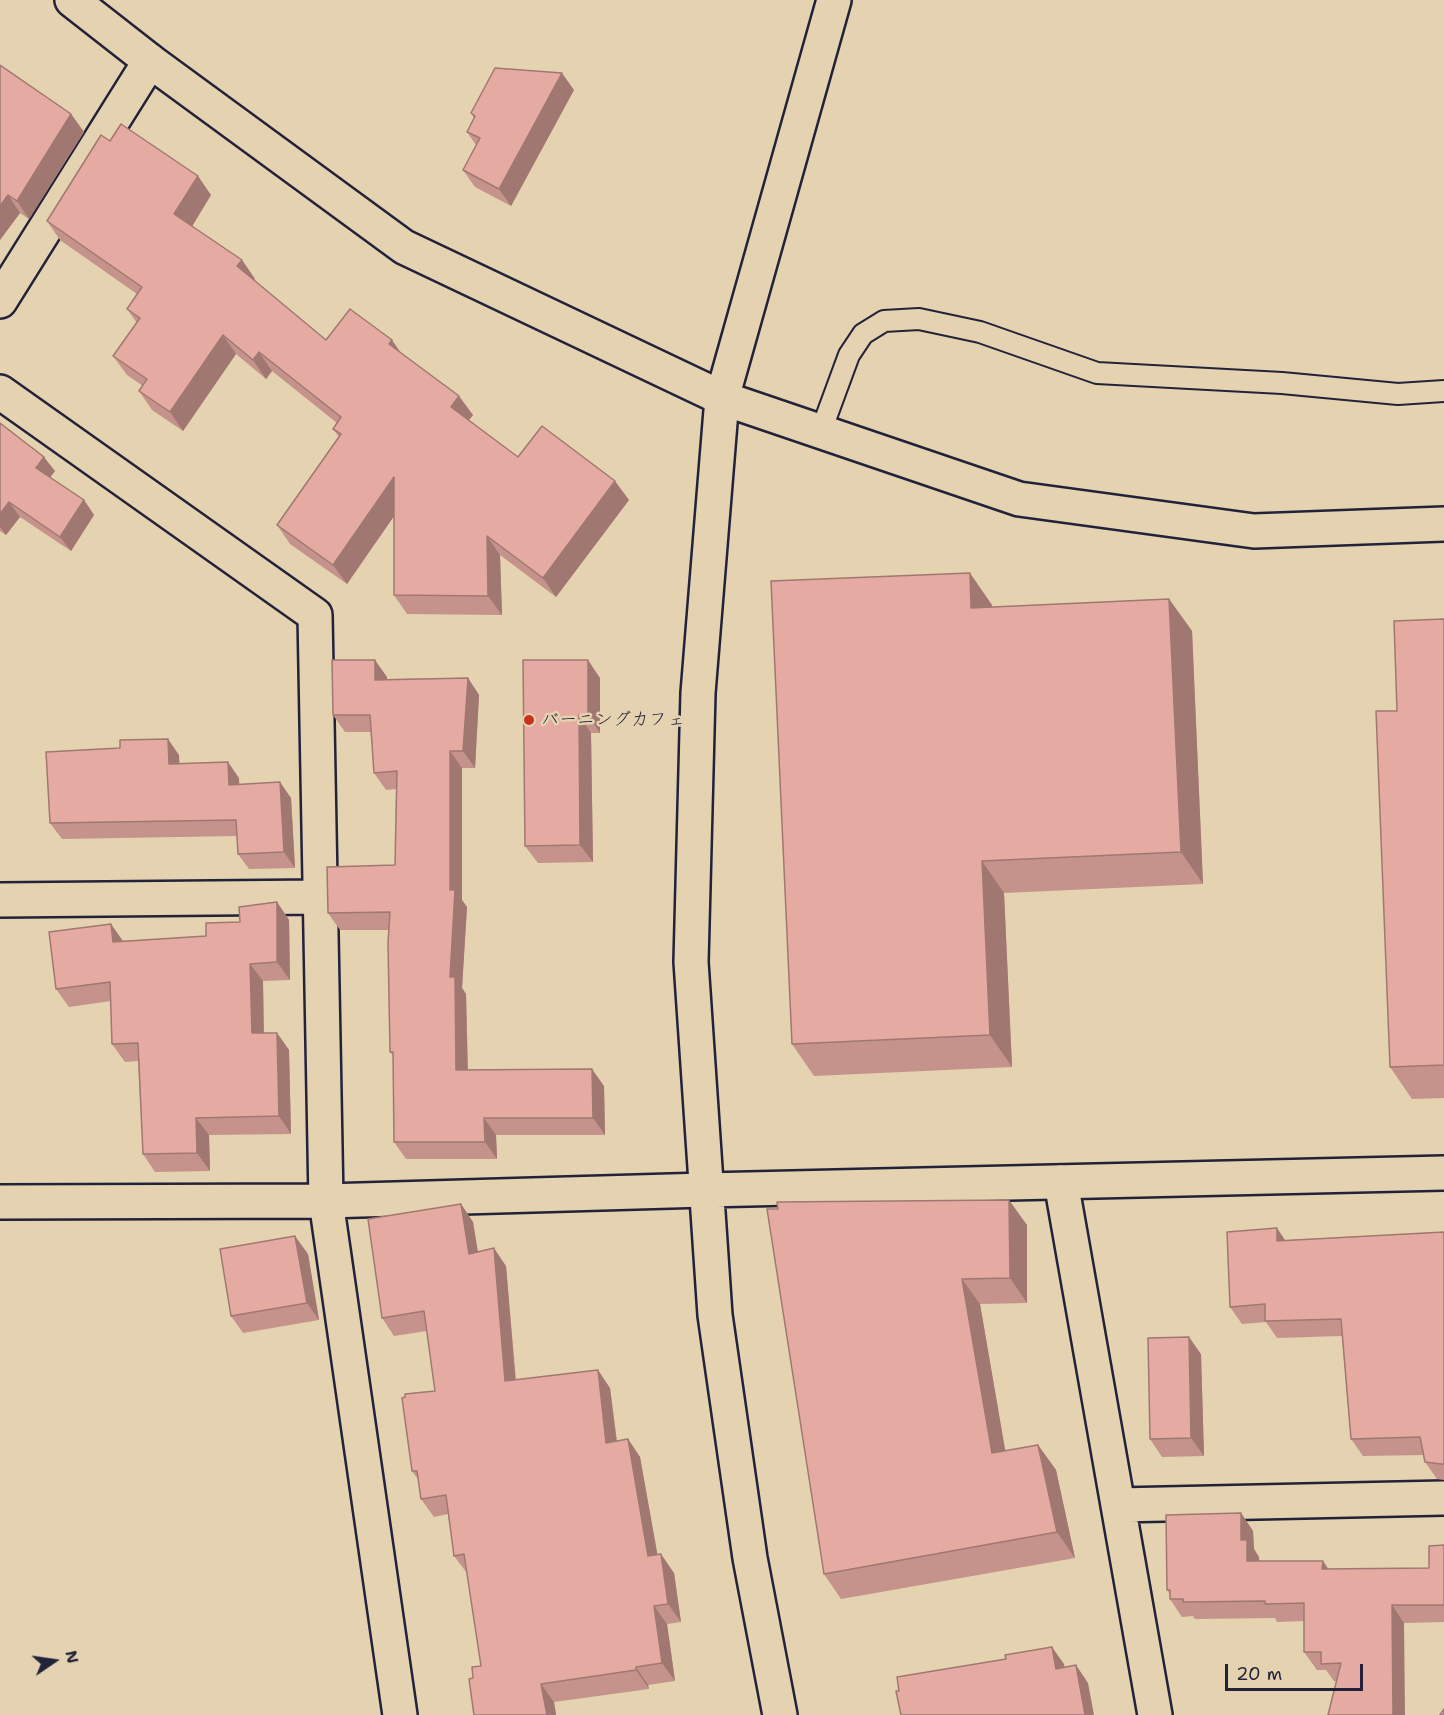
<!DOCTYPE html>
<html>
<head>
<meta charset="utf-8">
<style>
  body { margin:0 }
  #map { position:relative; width:1444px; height:1715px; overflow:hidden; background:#e4d2b0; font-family:"Shantell Sans",sans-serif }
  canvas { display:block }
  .north { position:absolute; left:24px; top:1631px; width:60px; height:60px; -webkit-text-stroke:4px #e4d2b0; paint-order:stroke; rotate:77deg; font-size:16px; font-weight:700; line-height:24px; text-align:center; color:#22223b }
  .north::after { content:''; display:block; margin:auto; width:21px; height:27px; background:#22223b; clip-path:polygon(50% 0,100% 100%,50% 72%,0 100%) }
  .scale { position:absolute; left:1225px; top:1664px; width:138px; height:27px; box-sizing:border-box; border:3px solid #22223b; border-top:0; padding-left:8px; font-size:18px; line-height:21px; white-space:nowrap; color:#22223b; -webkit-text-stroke:4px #e4d2b0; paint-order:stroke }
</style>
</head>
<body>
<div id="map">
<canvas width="1444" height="1715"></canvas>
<div class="north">N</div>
<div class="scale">20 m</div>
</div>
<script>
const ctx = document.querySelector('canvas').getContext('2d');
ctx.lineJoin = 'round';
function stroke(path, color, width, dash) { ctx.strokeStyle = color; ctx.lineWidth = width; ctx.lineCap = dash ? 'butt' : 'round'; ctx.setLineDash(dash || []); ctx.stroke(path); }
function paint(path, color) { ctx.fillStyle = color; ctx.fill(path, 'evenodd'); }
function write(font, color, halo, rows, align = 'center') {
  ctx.font = font + ' "Shantell Sans","Klee One",sans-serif'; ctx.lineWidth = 5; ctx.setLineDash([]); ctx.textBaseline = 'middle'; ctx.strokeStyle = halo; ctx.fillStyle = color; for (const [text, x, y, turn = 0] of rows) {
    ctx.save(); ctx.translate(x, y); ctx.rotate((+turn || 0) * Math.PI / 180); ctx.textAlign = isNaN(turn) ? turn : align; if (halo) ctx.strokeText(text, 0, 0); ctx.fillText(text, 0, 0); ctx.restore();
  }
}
const lane = new Path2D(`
  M821 431 849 355 863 334 884 321 919 319 980 332 1097 373 1282 383 1398 394 1444 391`);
const street = new Path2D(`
  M0 301 150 61
  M0 392 315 615 326 1201 400 1715
  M0 900 320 897
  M1061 1182 1155 1715
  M0 1202 326 1201 705 1190
  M1118 1505 1444 1498`);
const secondary = new Path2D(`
  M72 0 150 61 404 247 722 398 1019 499 1254 531 1444 524
  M705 1190 1444 1173
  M780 1715 750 1558 715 1315 691 962 698 693 722 398 834 0`);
stroke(lane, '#22223b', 24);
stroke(street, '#22223b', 38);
stroke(secondary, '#22223b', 38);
stroke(lane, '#e4d2b0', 20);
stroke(street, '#e4d2b0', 33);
stroke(secondary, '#e4d2b0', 33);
paint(new Path2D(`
  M0 65 71 114 84 132 29 219 20 213 0 240Z
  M574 90 511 206 475 187 463 170 476 145 467 132 474 118 471 113Z
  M110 141 211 195 192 226 242 260 255 279 254 280 326 340 399 351 473 415 469 420 518 457 629 500 556 597 500 555 502 615 407 614 394 595V516L347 584 290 544 277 525 339 437 333 429 337 423 272 371 266 379 236 354 183 431 152 410 139 391 143 386 127 375 113 356 137 323 127 309 137 294 60 240 47 221Z
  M0 423 55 471 50 477 84 500 94 515 71 551 20 517 6 535 0 531Z
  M1169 599 1192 631 1203 884 1004 893 1012 1067 814 1076 792 1044 992 605V607Z
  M1444 619V1098L1412 1099 1390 1067Z
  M523 660 600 678V733H591L593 862 538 863 525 846Z
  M387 677V679L468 678 479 695 475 768H462V900L467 907 462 988 466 994 468 1070 604 1086 605 1135H496L497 1159H406L394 1142 393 1056 390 1052 389 930H340L328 913 395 865 396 789 386 790 374 773 371 732H345L333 715Z
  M179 755V764L239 778V784L291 798 295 868 249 869 238 854 237 836 62 839 50 823Z
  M277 902 289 920 290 980 263 981 264 1033H277L289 1050 291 1134 209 1135 210 1171 155 1172 143 1154 138 1061 125 1062 112 1044 111 1001 69 1007 56 989 123 941 206 936 240 922Z
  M461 1204 473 1222 478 1252 506 1266 516 1380 610 1388 617 1441 628 1439 640 1457 657 1555 674 1573 681 1622 667 1624 675 1681 648 1685 649 1689 554 1702 556 1715H474L473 1678 481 1666 467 1573 454 1556 448 1514 434 1517 421 1499 418 1479 412 1471 435 1391 427 1331 394 1336 382 1318Z
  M767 1209 1027 1225V1303L980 1304 1005 1451 1038 1445 1056 1470 1075 1558 841 1599 824 1574Z
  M1444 1232V1480L1437 1479 1425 1462 1423 1455 1363 1456 1351 1439 1342 1336 1277 1338 1266 1322 1242 1324 1230 1307 1286 1240Z
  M308 1254 319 1320 243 1333 231 1316Z
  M1201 1354 1204 1456 1162 1457 1150 1439Z
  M1241 1513 1253 1531 1254 1549 1259 1557V1561H1323L1328 1569 1429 1568 1444 1545V1622L1404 1623 1336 1681H1334L1326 1670H1317L1304 1652V1621L1277 1622 1275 1618 1195 1619 1193 1616 1182 1617 1170 1599V1594L1167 1590Z`), '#c5938b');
paint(new Path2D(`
  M562 73 574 90 511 206 499 189Z
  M71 114 84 132 29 219 17 201Z
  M198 176 211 195 188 233 174 214Z
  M8 195 20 213 0 240V206Z
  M242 260 255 279 250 285 237 266Z
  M223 335 236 354 183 431 170 412Z
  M392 340 405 359 389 344Z
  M259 352 272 371 266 379 253 360Z
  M459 396 473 415 464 426 451 407Z
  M44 457 55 471 46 483 36 468Z
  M394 477 408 496 347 584 333 565Z
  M615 481 629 500 556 597 543 578Z
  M84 500 94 515 71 551 60 537Z
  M9 502 20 517 6 535 0 527V514Z
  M487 536 500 555 502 615 488 596Z
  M970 573 992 605 994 640 971 608Z
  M1169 599 1192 631 1203 884 1181 852Z
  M375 660 387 677V697L375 680Z
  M588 660 600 678V733L588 715Z
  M468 678 479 695 475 768 463 751Z
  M579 715 591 733 593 862 580 845Z
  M168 739 179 755 180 780 169 764Z
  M450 751 462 768V900L467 907 462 988 466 994 468 1087 456 1070 450 977Z
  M228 762 239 778 240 801 229 785Z
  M280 782 291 798 295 868 284 852Z
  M982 861 1004 893 1012 1067 990 1035Z
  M277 902 289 920 290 980 277 962Z
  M111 924 123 941 113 942Z
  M250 964 263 981 264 1051 252 1033Z
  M277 1033 289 1050 291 1134 279 1116Z
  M592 1069 604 1086 605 1135 593 1118Z
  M196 1118 209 1135 210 1171 197 1153Z
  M484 1118 496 1135 497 1159 485 1142Z
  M1009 1200 1027 1225V1303L1010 1278Z
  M461 1204 473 1222 481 1272 469 1254Z
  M1277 1228 1289 1246 1277 1241Z
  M295 1236 308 1254 319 1320 307 1303Z
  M494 1248 506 1266 517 1399 505 1381Z
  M962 1279 980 1304 1010 1478 992 1453Z
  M1189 1337 1201 1354 1204 1456 1191 1438Z
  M598 1370 610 1388 619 1461 606 1443Z
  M628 1439 640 1457 661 1574 648 1556Z
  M1038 1445 1056 1470 1075 1558 1057 1532Z
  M1241 1513 1253 1531 1254 1549 1259 1557 1260 1579 1247 1561 1241 1540Z
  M661 1554 674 1573 681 1622 668 1604Z
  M1323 1561 1335 1579 1322 1569Z
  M1392 1605 1404 1623 1405 1715H1393Z
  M654 1606 667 1624 675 1681 662 1663Z
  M1052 1647 1064 1664 1068 1686 1056 1669Z
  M1076 1665 1088 1683 1094 1715H1085Z
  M636 1667 648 1685 649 1689 636 1670Z
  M541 1684 554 1702 556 1715H547Z`), '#a07871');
const building = new Path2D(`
  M0 65 71 114 17 201 8 195 0 206Z
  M495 68 562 73 499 189 463 170 480 138 467 132 475 116 471 113Z
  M121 124 198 176 174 214 242 260 237 266 326 340 350 309 392 340 389 344 459 396 451 407 518 457 542 426 615 481 543 578 487 536 488 596 394 595V477L333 565 277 525 341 434 333 429 341 417 259 352 253 360 223 335 170 412 139 391 147 379 113 356 140 318 127 309 142 287 47 221 101 135 110 141Z
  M0 423 44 457 36 468 84 500 60 537 9 502 0 514Z
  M970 573 971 608 1169 599 1181 852 982 861 990 1035 792 1044 771 581Z
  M1444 619V1065L1390 1067 1376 711H1397L1394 621Z
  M332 660H375V680L468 678 463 751H450V890H455L450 977H455L456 1070 592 1069 593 1118H484L485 1142H394L393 1052H390L388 943 390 912 328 913 327 867 395 865 397 771 374 773 370 715H333Z
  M523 660H588V715H579L580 845 525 846Z
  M168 739 169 764 228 762 229 785 280 782 284 852 238 854 236 820 50 823 46 752 120 748V740Z
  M277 902V962L250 964 252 1033H277L279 1116 196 1118 197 1153 143 1154 138 1043 112 1044 110 982 56 989 49 932 111 924 113 942 206 936V923L240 922 239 907Z
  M1009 1200 1010 1278 962 1279 992 1453 1038 1445 1057 1532 824 1574 767 1209H778L777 1202Z
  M461 1204 469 1254 494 1248 505 1381 598 1370 606 1443 628 1439 648 1556 661 1554 668 1604 654 1606 662 1663 636 1667V1670L541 1684 547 1715H474L469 1679 473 1678 472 1667 481 1666 464 1554 454 1556 446 1495 421 1499 417 1471H412L402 1398 405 1397V1394L435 1391 424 1311 382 1318 368 1219Z
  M1277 1228V1241L1444 1232V1464H1441L1425 1462 1420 1437 1351 1439 1341 1319 1265 1321V1304L1230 1307 1227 1232Z
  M295 1236 307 1303 231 1316 220 1249Z
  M1189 1337 1191 1438 1150 1439 1148 1338Z
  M1241 1513V1540H1247V1561H1323L1322 1569 1429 1568V1546L1444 1545V1605H1392L1393 1715H1328L1341 1663 1321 1664V1652H1304V1603L1265 1604V1601L1183 1602V1599H1170V1590H1167L1166 1515Z
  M1052 1647 1056 1669 1076 1665 1085 1715H901L896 1691H899L897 1677 1006 1659 1005 1655Z
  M1444 1709V1715H1440Z`);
paint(building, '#e5aba2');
stroke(building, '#a07871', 1.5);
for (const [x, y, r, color] of [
  [529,720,6,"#c8321e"]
]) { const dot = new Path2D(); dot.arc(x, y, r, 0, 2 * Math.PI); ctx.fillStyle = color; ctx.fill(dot); stroke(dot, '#e4d2b0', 2); }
write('18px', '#22223b', '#e4d2b0', [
  ["バーニングカフェ",541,720]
], 'left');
</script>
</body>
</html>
